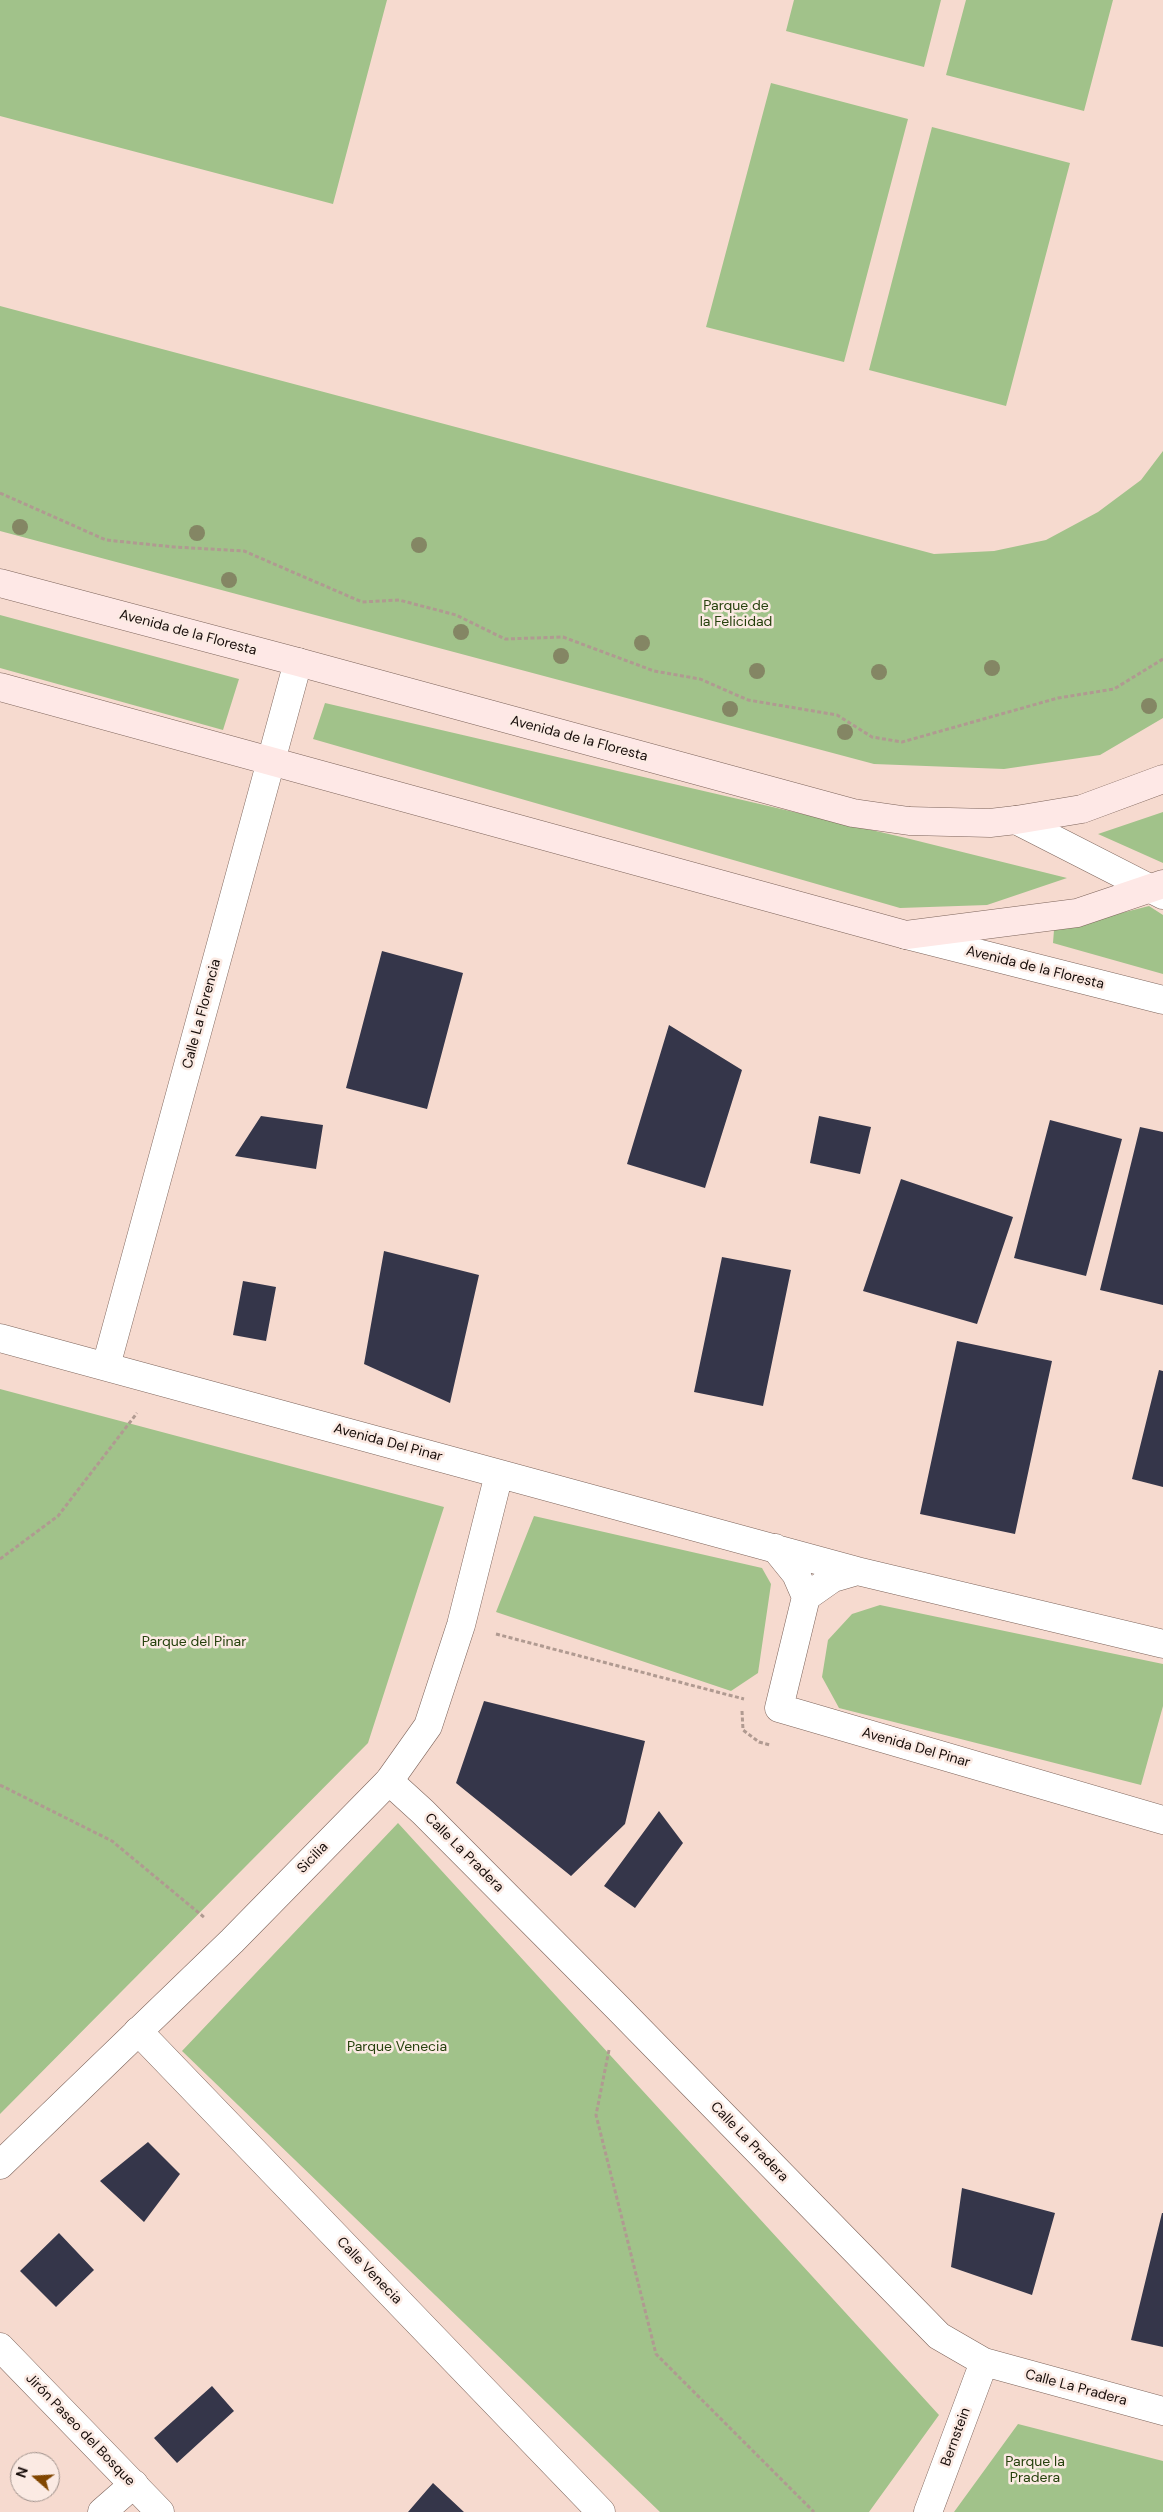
<!DOCTYPE html>
<html>
<head>
<meta charset="utf-8">
<style>
  body { margin:0 }
  #map { position:relative; width:1163px; height:2512px; overflow:hidden; background:#f6dacf; font-family:"DM Sans",sans-serif }
  canvas { display:block }
  .north { position:absolute; left:10px; top:2452px; width:50px; height:50px; box-sizing:border-box; background:#fbeae3; border:1px solid #9f918b; border-radius:50%; rotate:289deg; font-size:14px; font-weight:700; line-height:20px; text-align:center; color:#150b08 }
  .north::after { content:''; display:block; margin:auto; width:18px; height:22px; background:#814600; clip-path:polygon(50% 0,100% 100%,50% 72%,0 100%) }
</style>
</head>
<body>
<div id="map">
<canvas width="1163" height="2512"></canvas>
<div class="north">N</div>
</div>
<script>
const ctx = document.querySelector('canvas').getContext('2d');
ctx.lineJoin = 'round';
function paint(path, color) { ctx.fillStyle = color; ctx.fill(path, 'evenodd'); }
function stroke(path, color, width, dash) { ctx.strokeStyle = color; ctx.lineWidth = width; ctx.lineCap = dash ? 'butt' : 'round'; ctx.setLineDash(dash || []); ctx.stroke(path); }
function write(font, color, halo, rows, align = 'center') {
  ctx.font = font + ' "DM Sans",sans-serif'; ctx.lineWidth = 5; ctx.setLineDash([]); ctx.textBaseline = 'middle'; ctx.strokeStyle = halo; ctx.fillStyle = color; for (const [text, x, y, turn = 0] of rows) {
    ctx.save(); ctx.translate(x, y); ctx.rotate((+turn || 0) * Math.PI / 180); ctx.textAlign = isNaN(turn) ? turn : align; if (halo) ctx.strokeText(text, 0, 0); ctx.fillText(text, 0, 0); ctx.restore();
  }
}
paint(new Path2D(`
  M0 0H387L333 204 0 116Z
  M794 0H941L924 67 786 31Z
  M966 0H1113L1084 111 946 75Z
  M771 83 908 119 844 362 706 327Z
  M932 127 1070 163 1006 406 869 370Z
  M0 306 934 554 994 551 1046 540 1098 512 1141 480 1163 451V718L1100 755 1004 769 874 764 0 531Z
  M0 615 239 679 223 730 0 668Z
  M325 703 906 838 1067 878 987 905 900 908 313 739Z
  M1163 812V863L1098 834Z
  M1149 906 1163 915V974L1053 943 1054 930Z
  M0 1389 444 1507 368 1743 0 2114Z
  M534 1516 762 1568 771 1584 758 1673 731 1691 496 1612Z
  M880 1605 1163 1664V1706L1141 1785 839 1708 822 1677 828 1640 852 1614Z
  M398 1823 939 2415 869 2512H660L182 2051Z
  M1018 2424 1163 2461V2512H954Z`), '#a1c28a');
paint(new Path2D(`
  M382 951 463 973 427 1109 346 1088Z
  M669 1025 742 1070 705 1188 627 1164Z
  M261 1116 323 1125 316 1169 235 1156Z
  M819 1116 871 1127 860 1174 810 1163Z
  M1050 1120 1122 1139 1086 1276 1014 1258Z
  M1140 1127 1163 1132V1305L1100 1290Z
  M901 1179 1013 1217 977 1324 863 1291Z
  M384 1251 479 1275 450 1403 364 1364Z
  M722 1257 791 1270 763 1406 694 1392Z
  M243 1281 276 1287 266 1341 233 1335Z
  M957 1341 1052 1361 1015 1534 920 1514Z
  M1159 1370 1163 1371V1487L1132 1479Z
  M484 1701 645 1741 625 1824 571 1876 456 1783Z
  M659 1811 683 1843 635 1908 604 1886Z
  M148 2142 180 2174 144 2222 100 2181Z
  M962 2188 1055 2213 1032 2295 951 2267Z
  M1162 2213H1163V2347L1131 2340Z
  M59 2233 94 2270 56 2307 20 2271Z
  M212 2386 234 2411 177 2463 154 2438Z
  M433 2483 464 2512H408Z`), '#35364a');
const pedestrian = new Path2D(`
  M102 2512 134 2484`);
const minor = new Path2D(`
  M106 1366 298 662
  M389 1781 423 1812 618 2008 939 2336 984 2362 1163 2411
  M138 2031 601 2512
  M928 2512 984 2362`);
const tertiary = new Path2D(`
  M1016 820 1163 895
  M906 935 1163 1000
  M0 1338 857 1571 1163 1644
  M775 1548 796 1574 806 1597 779 1708 1163 1820
  M806 1597 833 1578 857 1571
  M0 2165 232 1941 389 1781 428 1726 461 1625 499 1474
  M0 2347 160 2512`);
const secondary = new Path2D(`
  M0 583 298 662 853 813 909 821 990 823 1016 820 1082 809 1163 779
  M0 687 906 935 1077 913 1163 884`);
stroke(pedestrian, '#7d645b', 29);
stroke(minor, '#7d645b', 29);
stroke(tertiary, '#7d645b', 29);
stroke(secondary, '#7d645b', 29);
stroke(new Path2D(`
  M0 493 106 540 174 547 244 551 362 602 399 600 456 615 505 639 563 637 654 671 700 679 748 700 837 715 872 737 902 742 1058 698 1114 689 1163 659
  M0 1559 58 1516 137 1413
  M496 1634 744 1699
  M742 1711 743 1730 759 1742 770 1745
  M0 1785 112 1841 205 1918
  M609 2050 596 2115 656 2354 814 2512`), '#b09a91', 3, [4, 2.5]);
stroke(pedestrian, '#fff', 28);
stroke(minor, '#fff', 28);
stroke(tertiary, '#fff', 28);
stroke(secondary, '#fee8e6', 28);
ctx.fillStyle = '#848664';
for (const [x, y] of [
  [20,527],
  [197,533],
  [419,545],
  [229,580],
  [461,632],
  [642,643],
  [561,656],
  [992,668],
  [757,671],
  [879,672],
  [1149,706],
  [730,709],
  [845,732]
]) { ctx.beginPath(); ctx.arc(x, y, 8, 0, 2 * Math.PI); ctx.fill(); }
write('14px', '#26410d', '#fbeae3', [
  ["Parque de",736,606],
  ["la Felicidad",736,622],
  ["Parque del Pinar",194,1642],
  ["Parque Venecia",397,2047],
  ["Parque la",1035,2462],
  ["Pradera",1035,2478]
]);
write('14px', '#150b08', '#fbeae3', [
  ["Avenida de la Floresta",188,633,15],
  ["Avenida de la Floresta",579,739,15],
  ["Avenida de la Floresta",1035,968,14],
  ["Calle La Florencia",202,1014,-75],
  ["Avenida Del Pinar",388,1443,15],
  ["Avenida Del Pinar",916,1748,16],
  ["Calle La Pradera",464,1853,45],
  ["Sicilia",313,1858,-46],
  ["Calle La Pradera",749,2142,46],
  ["Calle Venecia",369,2271,46],
  ["Calle La Pradera",1076,2388,15],
  ["Jirón Paseo del Bosque",80,2430,46],
  ["Bernstein",956,2437,-70]
]);
</script>
</body>
</html>
